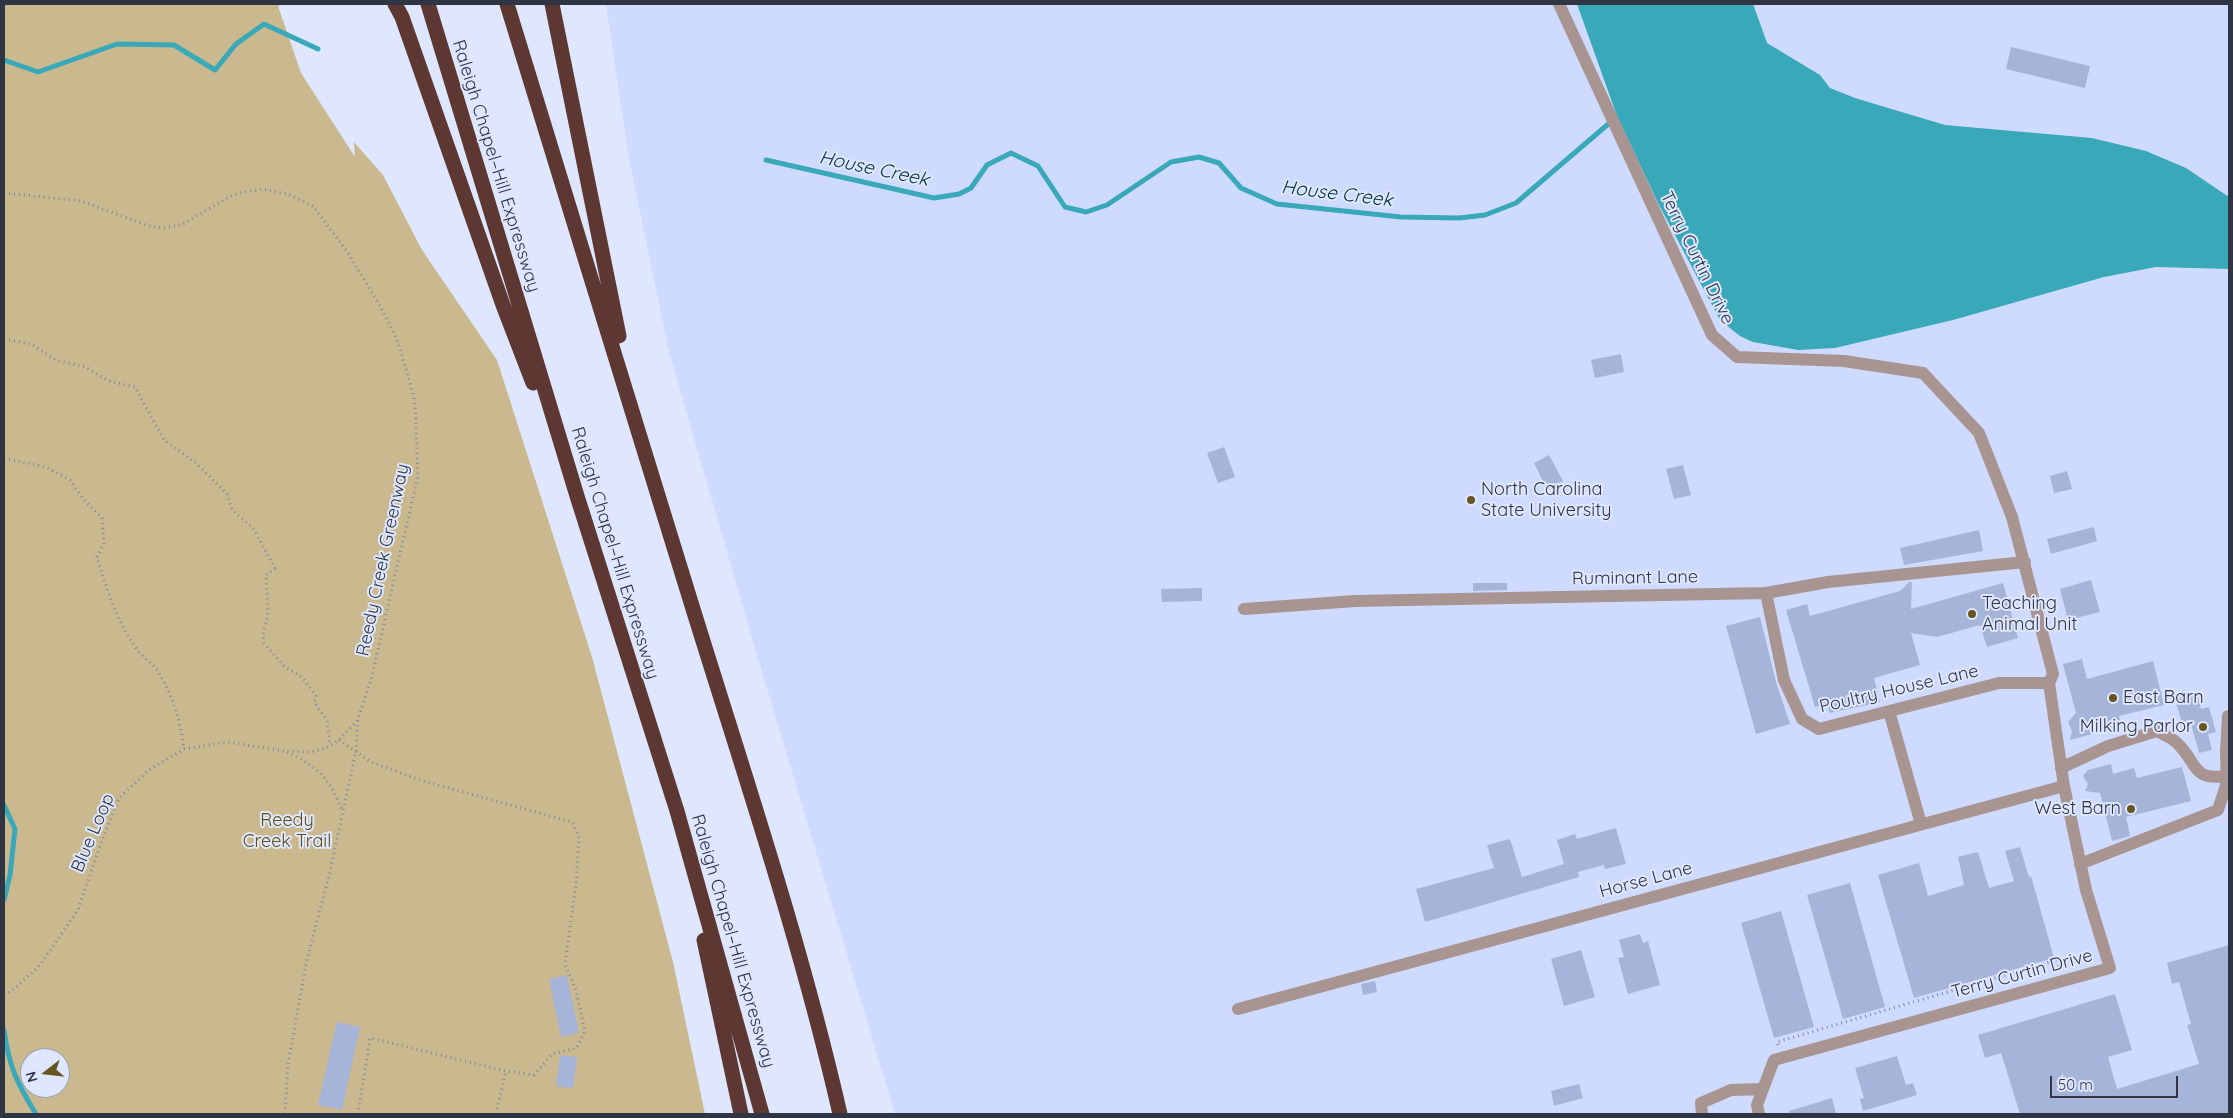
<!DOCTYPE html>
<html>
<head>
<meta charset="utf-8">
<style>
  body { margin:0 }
  #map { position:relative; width:2233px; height:1118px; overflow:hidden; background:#dfe7fe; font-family:Quicksand,sans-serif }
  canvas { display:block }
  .frame { position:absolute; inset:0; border:5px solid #303543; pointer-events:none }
  .north { position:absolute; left:20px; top:1048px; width:50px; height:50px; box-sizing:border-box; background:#dfe7fe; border:1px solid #99a0b3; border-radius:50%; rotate:254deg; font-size:14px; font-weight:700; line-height:20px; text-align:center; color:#303543 }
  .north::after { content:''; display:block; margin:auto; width:18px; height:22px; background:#665421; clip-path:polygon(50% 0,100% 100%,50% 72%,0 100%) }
  .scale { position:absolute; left:2050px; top:1076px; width:128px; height:22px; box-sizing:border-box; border:2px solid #303543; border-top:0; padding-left:6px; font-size:15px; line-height:18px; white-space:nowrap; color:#303543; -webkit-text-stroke:4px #dfe7fe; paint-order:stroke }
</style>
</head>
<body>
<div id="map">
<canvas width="2233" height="1118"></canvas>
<div class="frame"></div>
<div class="north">N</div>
<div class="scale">50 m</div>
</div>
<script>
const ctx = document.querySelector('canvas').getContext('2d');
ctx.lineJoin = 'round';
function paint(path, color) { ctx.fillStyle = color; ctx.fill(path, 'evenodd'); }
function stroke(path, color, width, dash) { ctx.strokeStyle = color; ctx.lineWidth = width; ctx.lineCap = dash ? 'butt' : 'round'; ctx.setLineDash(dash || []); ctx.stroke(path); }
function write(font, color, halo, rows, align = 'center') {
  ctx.font = font + ' Quicksand,sans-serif'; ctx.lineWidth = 4; ctx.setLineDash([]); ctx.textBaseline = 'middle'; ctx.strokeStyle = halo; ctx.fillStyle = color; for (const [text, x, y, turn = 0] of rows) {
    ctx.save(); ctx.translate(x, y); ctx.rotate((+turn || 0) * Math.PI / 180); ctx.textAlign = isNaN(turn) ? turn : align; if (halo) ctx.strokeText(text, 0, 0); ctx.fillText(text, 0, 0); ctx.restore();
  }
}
paint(new Path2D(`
  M606 4H2229V1114H895L756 652 668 348 628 153Z`), '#cedbff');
paint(new Path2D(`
  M4 4H285L278 6 301 73 355 157 354 142 383 175 422 250 497 360 592 657 673 962 705 1114H4ZM30 1058H60V1088H30Z`), '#cab98e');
paint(new Path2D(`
  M1577 4H1753L1767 43 1820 75 1830 88 1855 98 1945 125 2092 138 2146 151 2186 168 2229 197V269L2156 267 2104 277 1953 320 1835 348 1798 350 1753 342 1740 336 1720 320 1658 203 1617 116Z`), '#39a8b9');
stroke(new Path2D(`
  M4 60 38 72 117 44 174 45 215 70 236 44 264 24 318 49
  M766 160 934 198 959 194 971 188 987 165 1011 153 1038 166 1065 207 1086 212 1107 205 1171 162 1199 157 1219 163 1241 188 1277 204 1401 217 1459 218 1485 215 1516 203 1613 120
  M4 805 15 829 10 875 4 900
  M4 1030C9 1067 17 1083 36 1114`), '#39a8b9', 5);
paint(new Path2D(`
  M2011 47 2090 66 2085 88 2006 69Z
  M1621 354 1624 372 1595 378 1591 360Z
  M1224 447 1235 477 1218 483 1207 453Z
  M1549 455 1563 481 1547 489 1534 463Z
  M1683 465 1691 495 1674 499 1666 469Z
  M2067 471 2072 489 2054 493 2050 476Z
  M2094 527 2097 541 2051 554 2047 539Z
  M1979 530 1983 551 1904 565 1900 548Z
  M2091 580 2100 612 2068 620 2060 589Z
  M1909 582H1912L1911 609 2003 583 2018 638 1987 647 1980 625 1937 637 1911 633 1920 665 1874 678 1880 702 1830 713 1827 704 1815 707 1786 610 1807 604 1810 616 1900 591Z
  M1473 583H1507V590L1473 591Z
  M1202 588V601L1162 602 1161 589Z
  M1760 617 1776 682 1790 724 1756 734 1726 626Z
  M2082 659 2087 679 2153 661 2164 705 2119 716 2122 726 2070 740 2072 731 2068 722 2076 713 2063 664Z
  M2197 693 2201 709 2209 707 2216 732 2208 734 2212 750 2199 753 2190 720 2182 723 2175 699Z
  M2111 764 2113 774 2134 768 2137 778 2182 767 2191 801 2126 817 2130 836 2112 841 2100 793 2085 791 2088 784 2083 776 2088 770Z
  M1616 828 1626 864 1605 869 1604 865 1578 872 1579 877 1425 922 1416 889 1494 868 1487 845 1510 839 1522 877 1564 864 1557 840 1575 834 1577 839Z
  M2020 847 2029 877 2031 876 2054 958 1914 998 1878 875 1919 863 1928 896 1964 885 1958 857 1978 852 1989 888 2014 881 2005 851Z
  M1850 883 1885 1007 1843 1019 1807 895Z
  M1781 911 1814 1027 1774 1038 1741 923Z
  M1640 934 1643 943 1648 941 1660 985 1628 994 1618 958 1624 957 1619 940Z
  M2229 945V1114H2020L2001 1053 1985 1058 1978 1035 2115 994 2132 1050 2108 1057 2117 1089 2199 1064 2187 1025 2191 1024 2179 982 2172 984 2167 963Z
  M1581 950 1595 997 1564 1006 1551 959Z
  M567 975 579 1033 561 1037 549 979Z
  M1375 981 1377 992 1363 995 1361 984Z
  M337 1022 360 1027 342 1110 318 1105Z
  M560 1055 577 1057 573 1088 556 1086Z
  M1897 1056 1906 1085 1913 1083 1917 1095 1863 1111 1860 1099 1864 1098 1855 1068Z
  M1579 1084 1583 1098 1554 1106 1551 1091Z
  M1832 1098 1836 1114H1789V1111Z`), '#a7b4d9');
stroke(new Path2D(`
  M4 193 81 201 149 226 163 228 181 225 229 197 240 193 263 189 290 195 313 206 346 250 379 304 396 337 407 372 415 402 418 476 371 680 358 719 356 751 329 876 307 959 288 1064 285 1114
  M4 339 31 344 56 360 85 367 109 381 135 387 164 440 196 463 227 494 232 510 253 528 275 568 266 575 268 616 263 631 264 643 284 666 303 678 316 696 314 702 327 720 330 745
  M4 458 46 467 70 480 83 499 102 518 104 544 97 557C105 585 118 624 136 648 141 656 151 662 157 670 173 695 180 721 184 749
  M339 740 371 762 423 781 572 822 579 836 576 884 565 964 576 990 585 1031 577 1048 552 1054 534 1075 506 1071 370 1038 358 1114
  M287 752C318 767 330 778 342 811
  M4 995 14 989 40 965 78 910 101 843 119 798 149 770 184 749 228 742 284 751 312 752 326 748 339 740 358 720
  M1778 1045 1777 1042 2057 960 2060 969
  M496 1114 506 1071`), '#81889a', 3, [1, 4]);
stroke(new Path2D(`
  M1559 4 1712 335 1737 357 1844 361 1923 373 1979 433 2012 517 2053 674 2049 683 2064 786 2086 890 2110 968 1774 1060 1757 1105 1759 1114
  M1766 593 1784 680 1802 719 1819 729 1999 683H2049
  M1244 609 1355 601 1766 593 1828 582 2025 562
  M1889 711 1921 824
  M2061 768 2108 746 2157 731C2164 735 2173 738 2178 744 2198 764 2192 781 2227 776
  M2080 864 2218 810 2227 782 2226 752 2228 716
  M1238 1009 2064 786
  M1702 1114 1701 1103 1731 1090 1763 1089`), '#a89491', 12);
stroke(new Path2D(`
  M395 4 402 17 503 305 533 383
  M428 4 577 496 677 811 762 1114
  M507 4C567 197 624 390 685 583 739 759 799 934 840 1114
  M552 4 619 336
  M704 940 741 1114`), '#5d3832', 15);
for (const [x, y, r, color] of [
  [1471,500,5,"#665421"],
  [1972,614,5,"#665421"],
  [2113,698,5,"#665421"],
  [2203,727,5,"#665421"],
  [2131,809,5,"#665421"]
]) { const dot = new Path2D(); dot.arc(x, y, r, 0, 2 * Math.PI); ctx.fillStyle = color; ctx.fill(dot); stroke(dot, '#dfe7fe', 2); }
write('18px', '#303543', '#dfe7fe', [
  ["Raleigh Chapel–Hill Expressway",496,166,73],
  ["Terry Curtin Drive",1697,258,64],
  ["Raleigh Chapel–Hill Expressway",615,553,73],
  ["Reedy Creek Greenway",383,560,-78],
  ["Ruminant Lane",1635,578,-1],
  ["Poultry House Lane",1899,689,-13],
  ["Blue Loop",93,833,-67],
  ["Horse Lane",1646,880,-15],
  ["Raleigh Chapel–Hill Expressway",733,941,74],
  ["Terry Curtin Drive",2022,974,-15]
]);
write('18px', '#303543', '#dfe7fe', [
  ["North Carolina",1481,490],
  ["State University",1481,511],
  ["Teaching",1982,604],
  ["Animal Unit",1982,625],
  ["East Barn",2123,698],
  ["Milking Parlor",2193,727,"right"],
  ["West Barn",2121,809,"right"]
], 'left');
write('18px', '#614d13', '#dfe7fe', [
  ["Reedy",287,821],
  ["Creek Trail",287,842]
]);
write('italic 19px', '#00343b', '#dfe7fe', [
  ["House Creek",874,169,12],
  ["House Creek",1337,194,7]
]);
</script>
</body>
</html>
